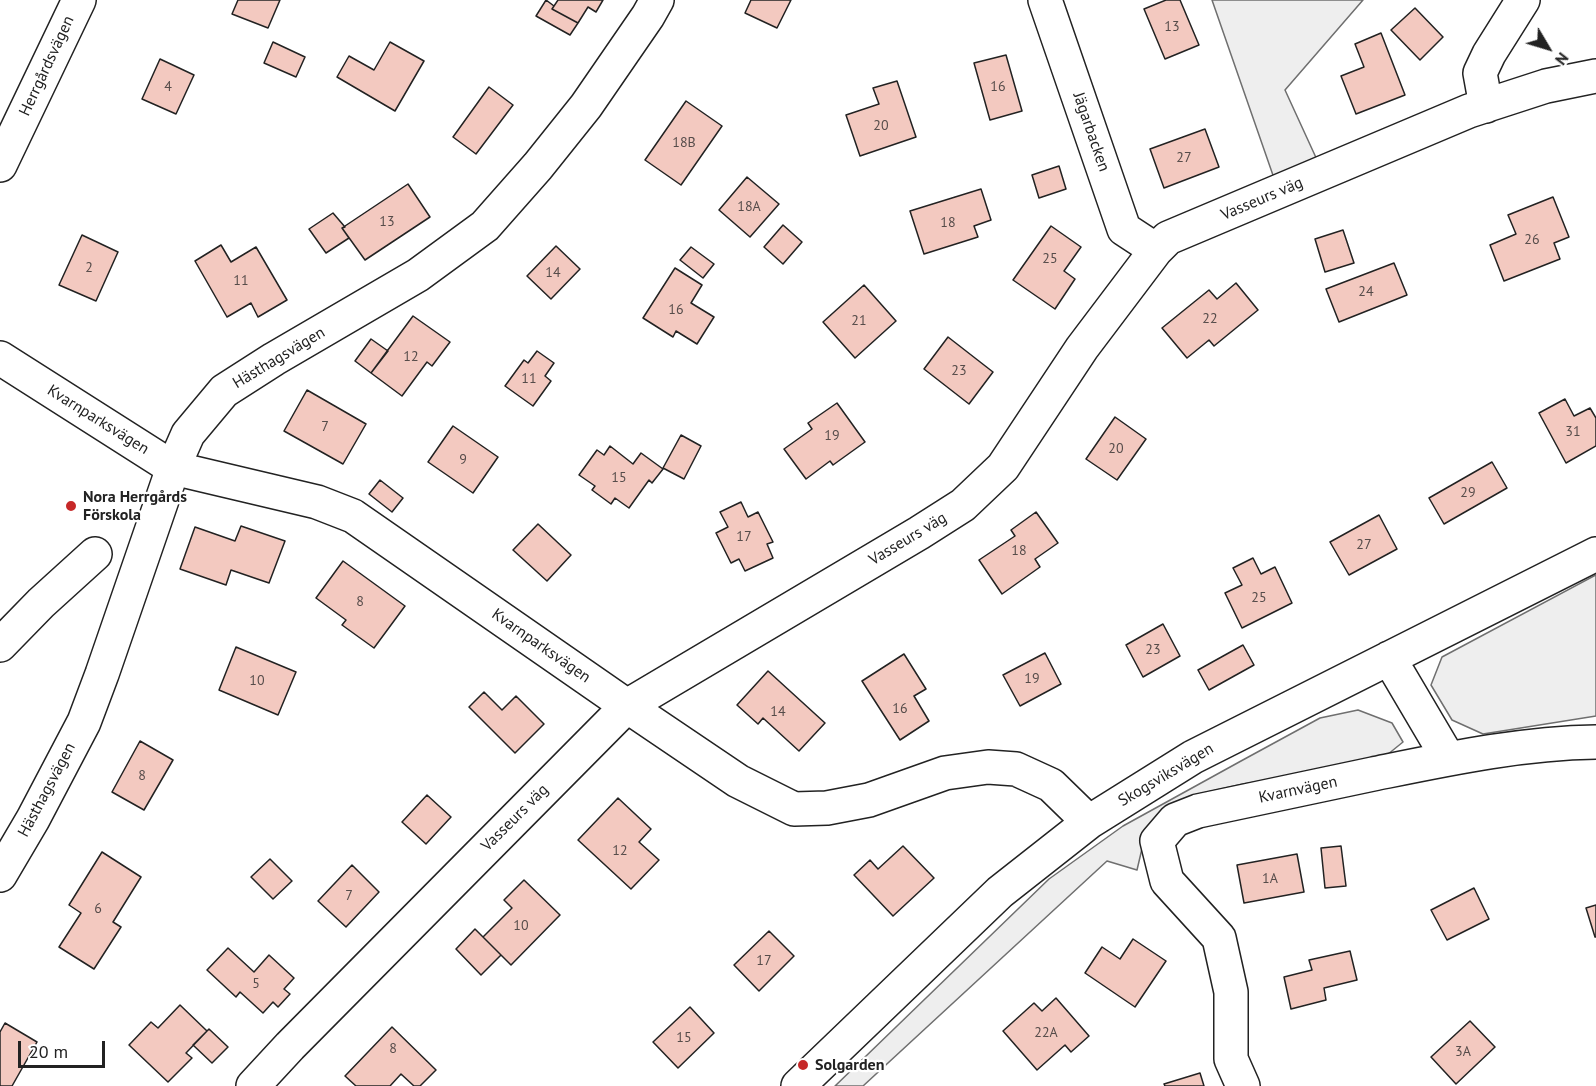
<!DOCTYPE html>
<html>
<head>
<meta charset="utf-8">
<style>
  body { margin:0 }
  #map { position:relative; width:1596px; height:1086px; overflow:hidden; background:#fff; font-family:"PT Sans",sans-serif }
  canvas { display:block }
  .north { position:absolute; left:1518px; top:18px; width:60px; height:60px; -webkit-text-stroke:4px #fff; paint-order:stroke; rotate:128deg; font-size:16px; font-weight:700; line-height:24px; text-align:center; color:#222 }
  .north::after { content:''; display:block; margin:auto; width:21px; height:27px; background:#222; clip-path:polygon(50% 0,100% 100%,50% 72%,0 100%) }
  .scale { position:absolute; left:18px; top:1041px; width:87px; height:27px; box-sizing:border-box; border:3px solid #222; border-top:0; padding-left:8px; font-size:18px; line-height:21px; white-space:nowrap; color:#222; -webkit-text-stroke:4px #fff; paint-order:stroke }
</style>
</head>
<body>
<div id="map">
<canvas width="1596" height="1086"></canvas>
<div class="north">N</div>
<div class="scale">20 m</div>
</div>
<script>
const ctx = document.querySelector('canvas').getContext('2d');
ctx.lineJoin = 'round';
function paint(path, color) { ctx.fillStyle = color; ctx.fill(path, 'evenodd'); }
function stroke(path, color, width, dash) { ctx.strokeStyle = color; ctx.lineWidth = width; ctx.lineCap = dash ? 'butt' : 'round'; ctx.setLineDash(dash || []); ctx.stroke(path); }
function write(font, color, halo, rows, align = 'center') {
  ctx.font = font + ' "PT Sans",sans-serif'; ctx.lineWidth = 4.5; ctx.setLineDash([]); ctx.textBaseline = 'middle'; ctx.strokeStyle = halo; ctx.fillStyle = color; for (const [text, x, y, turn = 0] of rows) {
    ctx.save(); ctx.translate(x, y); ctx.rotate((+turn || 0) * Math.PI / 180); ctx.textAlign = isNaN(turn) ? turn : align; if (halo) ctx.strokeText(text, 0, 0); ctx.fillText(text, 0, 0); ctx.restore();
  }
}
const green = new Path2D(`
  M1212 0H1363L1285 90 1318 162 1275 181Z
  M1596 575V716L1483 734 1452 720 1431 685 1442 657Z
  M1358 710 1392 723 1403 742 1382 759 1327 770 1243 784 1190 796 1163 813 1144 840 1137 870 1107 861 863 1086H835L1049 879 1123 826 1241 761 1320 718Z`);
paint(green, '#eee');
stroke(green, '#6f6f6f', 1.5);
const building = new Path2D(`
  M238 0H280L268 28 232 14Z
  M546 0 554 6 552 9 578 23 570 35 536 16Z
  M558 0H603L596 12 588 7 578 23 552 9Z
  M751 0H791L777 28 745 13Z
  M1166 0H1180L1199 45 1165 59 1144 9Z
  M1415 8 1443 37 1420 60 1391 30Z
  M1381 33 1405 95 1356 114 1341 76 1364 67 1355 44Z
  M273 42 305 57 296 77 264 63Z
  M390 42 424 61 395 111 337 77 349 56 374 70Z
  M1006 55 1022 111 990 120 974 63Z
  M160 59 194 75 176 114 142 99Z
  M897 81 916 137 860 156 846 115 879 104 873 88Z
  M489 87 513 105 476 154 453 137Z
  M686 101 722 126 681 185 645 160Z
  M1205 129 1219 167 1164 188 1150 149Z
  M1059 166 1066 189 1039 198 1032 175Z
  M747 177 779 204 750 237 719 210Z
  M408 184 430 217 365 260 342 228Z
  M981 189 991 220 974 226 978 237 924 254 910 211Z
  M1553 197 1569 237 1554 243 1560 259 1504 281 1490 245 1516 234 1508 215Z
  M333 213 345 227 342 228 349 238 326 253 309 229Z
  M783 225 802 242 783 264 764 247Z
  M1051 226 1081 247 1064 271 1075 279 1055 309 1013 280Z
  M1343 230 1354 263 1325 272 1315 239Z
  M82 235 118 252 96 301 59 285Z
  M221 245 231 262 256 247 287 300 258 317 251 303 227 317 195 261Z
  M556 246 580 269 551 299 527 276Z
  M691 247 714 264 703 278 680 260Z
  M1394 263 1407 295 1339 322 1326 289Z
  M675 268 702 285 691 303 714 317 697 344 676 331 673 337 643 318Z
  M1236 283 1258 310 1214 346 1209 340 1187 358 1162 328 1209 290 1217 299Z
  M864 285 896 321 855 358 823 322Z
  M413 316 450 342 432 366 427 362 402 396 371 373Z
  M948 337 993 372 969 404 924 369Z
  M371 339 388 351 371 373 355 361Z
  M537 351 554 363 545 376 551 381 533 406 505 386 524 360 528 363Z
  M307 390 366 424 343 464 284 431Z
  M1565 399 1574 416 1590 408 1596 418V446L1566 463 1539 413Z
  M837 403 865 442 833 465 830 461 806 479 784 449 812 429 808 423Z
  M1115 417 1146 439 1117 480 1086 459Z
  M453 426 498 457 473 493 428 462Z
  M681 435 701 446 684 479 663 468Z
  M610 446 633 464 641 453 663 469 652 483 649 480 629 508 615 498 611 504 592 490 595 486 579 475 597 450 604 455Z
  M1492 462 1507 488 1444 524 1429 498Z
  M380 480 403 498 392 512 369 494Z
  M741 502 748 517 758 512 773 542 767 544 773 558 745 571 739 559 731 563 716 533 728 527 720 512Z
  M1036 512 1058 543 1035 559 1040 567 1002 594 979 560 1015 536 1011 530Z
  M1379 515 1397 549 1349 575 1330 542Z
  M538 524 571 555 547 581 513 550Z
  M241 526 285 541 269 583 231 570 226 585 180 569 195 527 235 541Z
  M1253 558 1261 574 1275 567 1292 603 1242 628 1225 593 1242 585 1233 568Z
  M343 561 405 606 374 648 342 625 346 620 316 598Z
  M1163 624 1180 656 1143 677 1126 645Z
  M1243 645 1254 665 1209 690 1198 670Z
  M236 647 296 672 278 715 219 690Z
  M1045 653 1061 684 1020 706 1003 675Z
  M904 654 926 689 914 696 929 721 900 740 862 681Z
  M768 671 825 723 799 751 763 718 758 724 737 705Z
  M484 692 502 710 516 696 544 724 515 753 469 707Z
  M140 741 173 760 144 810 112 792Z
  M427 795 451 817 426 844 402 822Z
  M618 798 651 829 639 842 659 860 631 889 578 840Z
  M903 846 934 878 893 916 854 875 870 860 878 869Z
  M1341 846 1346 886 1325 888 1321 848Z
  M102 852 141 877 113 922 121 927 94 969 59 947 81 913 69 905Z
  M1297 854 1304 892 1244 903 1237 865Z
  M270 859 292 881 273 899 251 877Z
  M352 865 379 892 346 927 318 901Z
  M524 880 560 915 511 965 483 937 512 908 504 900Z
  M1474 888 1489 919 1447 940 1431 910Z
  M1596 905V937H1595L1586 908Z
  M475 929 501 955 481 975 456 949Z
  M769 931 794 956 759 991 734 965Z
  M1133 939 1166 961 1135 1007 1085 973 1102 947 1120 959Z
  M228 948 254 972 269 955 294 978 284 989 290 994 278 1007 273 1002 263 1013 240 992 236 997 207 970Z
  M1350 951 1357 980 1324 988 1326 1000 1291 1009 1284 977 1312 970 1309 960Z
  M1056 998 1089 1036 1071 1052 1065 1045 1037 1070 1003 1031 1034 1003 1042 1011Z
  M180 1005 207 1031 186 1053 192 1058 168 1082 129 1045 151 1022 158 1028Z
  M690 1007 714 1033 678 1068 653 1042Z
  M1470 1021 1495 1047 1456 1084 1431 1057Z
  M5 1023 37 1042 12 1086H0V1032Z
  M392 1027 436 1070 420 1086H414L401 1074 390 1086H356L345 1076Z
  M209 1029 228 1047 212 1063 193 1045Z
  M1200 1073 1204 1086H1165L1164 1084Z`);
paint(building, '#f3c9c0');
stroke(building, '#222', 1.5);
const minor = new Path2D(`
  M1045 0 1124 229 1156 250
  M1486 106 1480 73 1489 54 1523 0
  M0 165 79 0
  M0 358 173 468 317 502 353 516 627 706 738 781 794 809 827 808 869 800 945 773 988 767 1016 769 1051 785 1089 822
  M0 645 41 603 95 554
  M1389 658 1448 758
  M0 875 33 819 84 722 102 674 173 468 188 434 224 391 274 359 418 275 485 226 538 166 586 106 648 16 657 0
  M253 1086 290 1046 627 706 919 533 963 505 1003 467 1082 348 1156 250 1168 238 1469 111 1546 86 1596 76
  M798 1086 1000 892 1089 822 1193 757 1596 554
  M1243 1086 1231 1059V992L1219 938 1167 881 1157 841 1175 820 1198 811C1256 799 1315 786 1373 774 1447 759 1521 743 1596 742`);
stroke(minor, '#222', 36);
stroke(minor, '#fff', 33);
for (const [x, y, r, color] of [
  [71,506,6,"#c62828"],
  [803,1065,6,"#c62828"]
]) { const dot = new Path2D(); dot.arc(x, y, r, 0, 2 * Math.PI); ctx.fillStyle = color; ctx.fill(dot); stroke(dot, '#fff', 2); }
write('14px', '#564c4a', null, [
  ["13",1172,27],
  ["4",168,87],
  ["16",998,87],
  ["20",881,126],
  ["18B",684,143],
  ["27",1184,158],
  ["18A",749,207],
  ["13",387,222],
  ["18",948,223],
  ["26",1532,240],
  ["25",1050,259],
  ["2",89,268],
  ["14",553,273],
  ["11",241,281],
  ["24",1366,292],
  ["16",676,310],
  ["22",1210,319],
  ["21",859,321],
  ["12",411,357],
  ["23",959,371],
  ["11",529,379],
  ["7",325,427],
  ["31",1573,432],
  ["19",832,436],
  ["20",1116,449],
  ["9",463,460],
  ["15",619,478],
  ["29",1468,493],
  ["17",744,537],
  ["27",1364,545],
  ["18",1019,551],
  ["25",1259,598],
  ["8",360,602],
  ["23",1153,650],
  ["19",1032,679],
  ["10",257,681],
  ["16",900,709],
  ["14",778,712],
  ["8",142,776],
  ["12",620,851],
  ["1A",1270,879],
  ["7",349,896],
  ["6",98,909],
  ["10",521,926],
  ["17",764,961],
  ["5",256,984],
  ["22A",1046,1033],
  ["15",684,1038],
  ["8",393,1049],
  ["3A",1463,1052]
]);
write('16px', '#222', '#fff', [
  ["Herrgårdsvägen",47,66,-65],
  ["Jägarbacken",1091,132,71],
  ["Vasseurs väg",1262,199,-23],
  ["Hästhagsvägen",279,358,-31],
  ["Kvarnparksvägen",98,420,32],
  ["Vasseurs väg",908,539,-31],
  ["Kvarnparksvägen",541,646,35],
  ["Skogsviksvägen",1166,775,-31],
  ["Hästhagsvägen",47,790,-62],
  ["Kvarnvägen",1298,790,-12],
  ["Vasseurs väg",515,818,-45]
]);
write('bold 16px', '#222', '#fff', [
  ["Nora Herrgårds",83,497],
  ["Förskola",83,515],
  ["Solgarden",815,1065]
], 'left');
</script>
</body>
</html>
